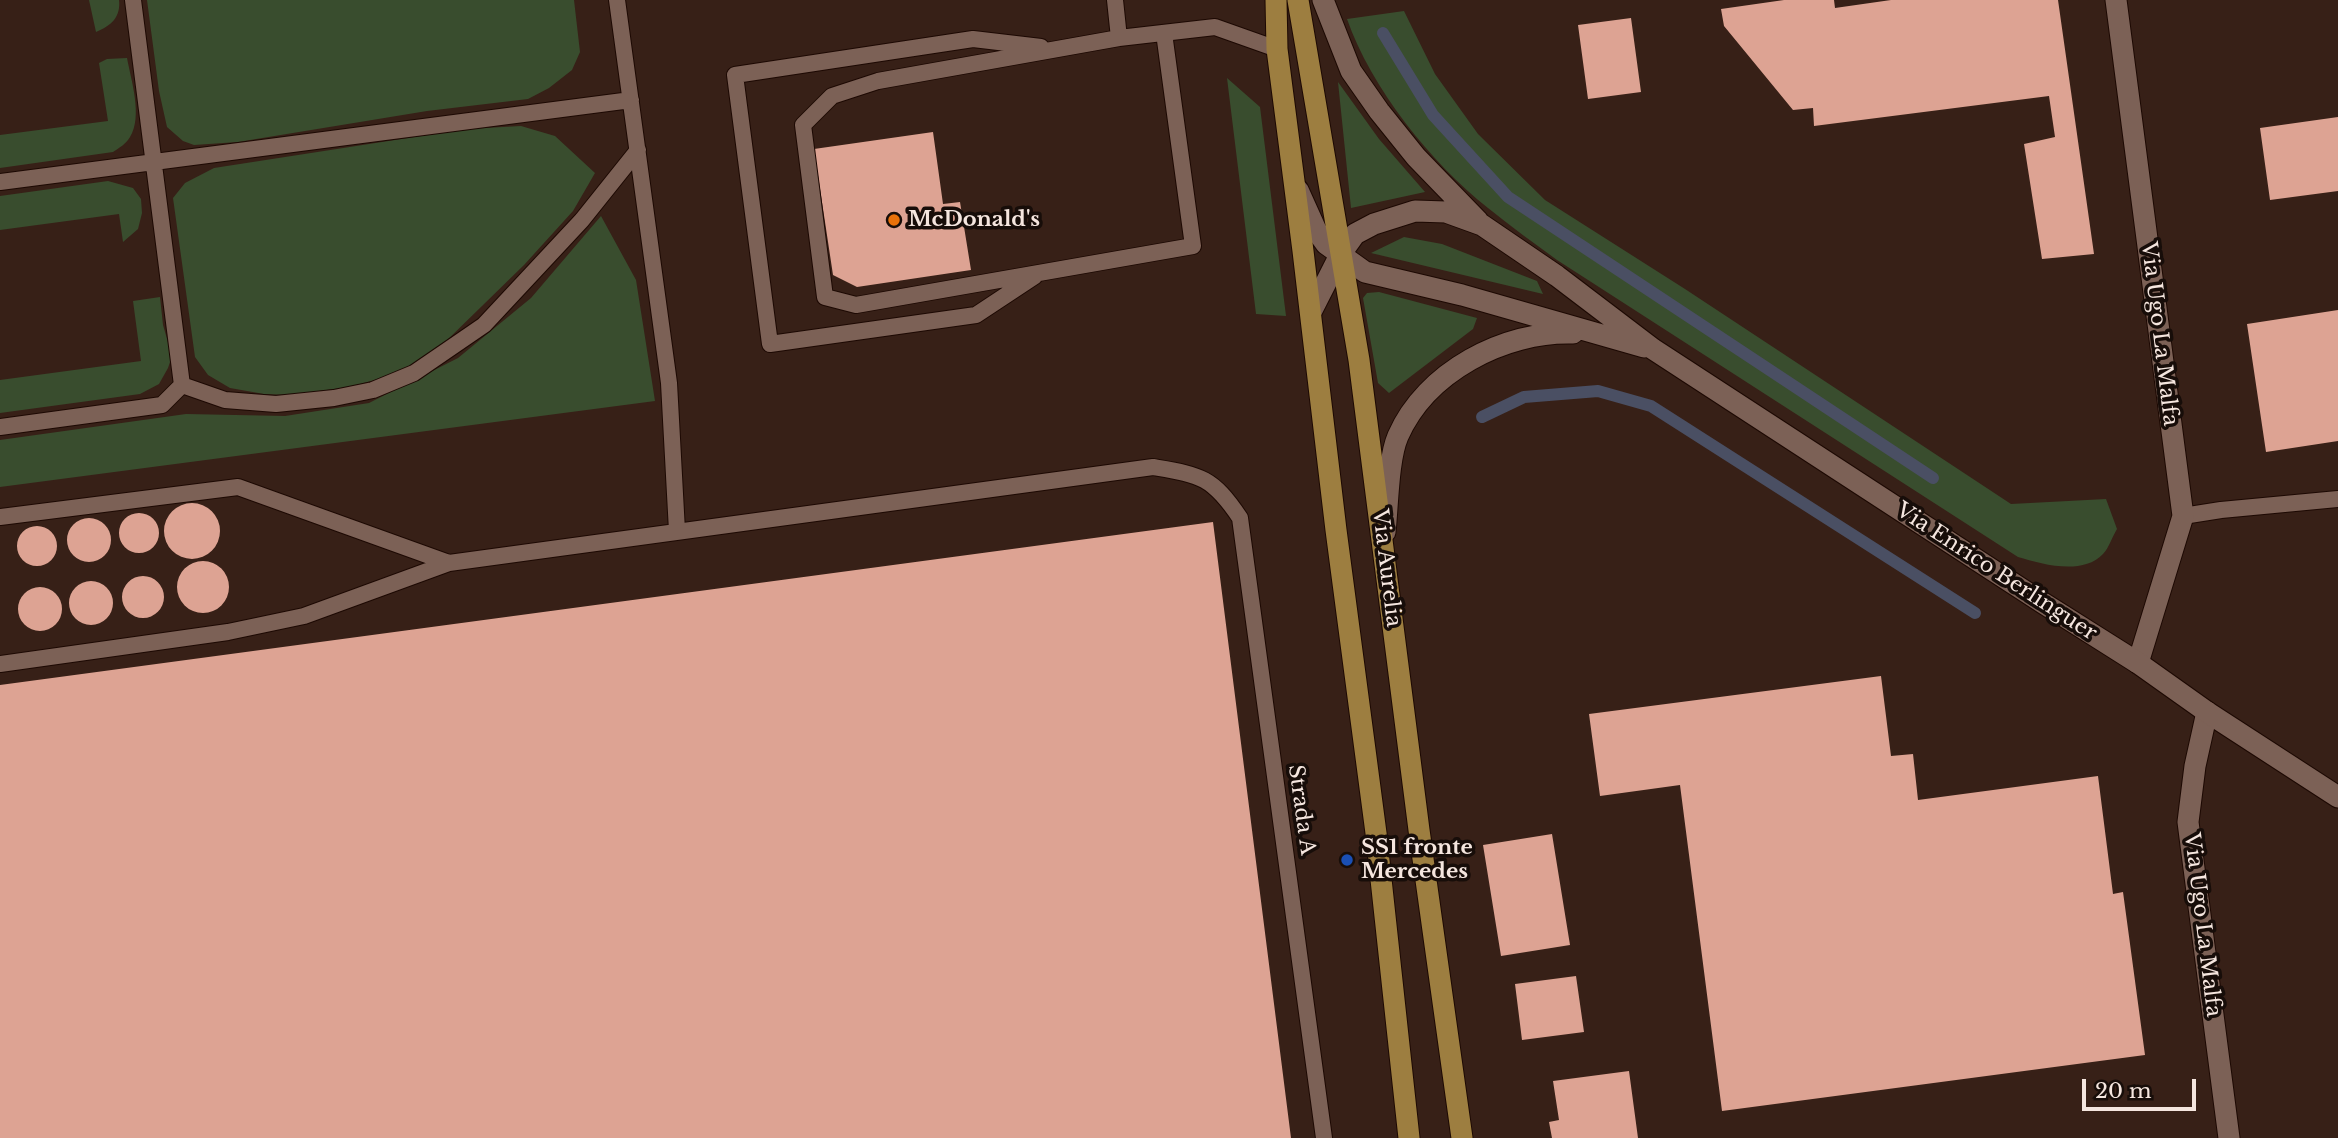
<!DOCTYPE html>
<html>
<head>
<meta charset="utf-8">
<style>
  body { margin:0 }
  #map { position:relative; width:2338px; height:1138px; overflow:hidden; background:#372017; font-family:"Libre Baskerville",serif }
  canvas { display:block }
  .scale { position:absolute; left:2082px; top:1079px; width:114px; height:32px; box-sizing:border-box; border:4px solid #f5e6df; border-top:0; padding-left:9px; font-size:21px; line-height:24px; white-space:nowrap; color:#f5e6df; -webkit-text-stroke:5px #170d09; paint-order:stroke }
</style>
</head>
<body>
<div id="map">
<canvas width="2338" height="1138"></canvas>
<div class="scale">20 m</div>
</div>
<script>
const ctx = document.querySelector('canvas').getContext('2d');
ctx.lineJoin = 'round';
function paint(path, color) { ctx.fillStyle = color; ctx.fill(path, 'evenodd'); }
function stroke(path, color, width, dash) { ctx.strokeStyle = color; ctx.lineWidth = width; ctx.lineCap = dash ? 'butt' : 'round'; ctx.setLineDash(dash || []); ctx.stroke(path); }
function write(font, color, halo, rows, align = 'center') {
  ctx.font = font + ' "Libre Baskerville",serif'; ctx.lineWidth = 7; ctx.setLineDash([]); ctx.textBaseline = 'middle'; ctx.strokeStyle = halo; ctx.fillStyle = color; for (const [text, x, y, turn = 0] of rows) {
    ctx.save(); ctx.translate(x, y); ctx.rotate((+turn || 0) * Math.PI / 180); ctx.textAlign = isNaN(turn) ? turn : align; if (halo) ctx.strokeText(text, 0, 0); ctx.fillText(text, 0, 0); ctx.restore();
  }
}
paint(new Path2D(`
  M89 0H119C121 17 111 26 96 32Z
  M147 0H574L580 52 572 70 549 88 528 99 427 111 238 142 194 145 183 141 167 127 159 91Z
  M1404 11 1435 74 1478 134 1545 200 1685 289 2011 504 2106 499 2117 529C2112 537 2109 548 2103 554 2082 576 2042 564 2018 557L1557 260C1534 243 1510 226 1488 208 1431 163 1371 88 1347 19Z
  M127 58C131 80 143 116 130 137 126 144 119 148 113 152L0 168V135L108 121 99 63 107 59Z
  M1227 78 1260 107 1286 316 1256 314Z
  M1338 82 1379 139 1425 192 1351 208Z
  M521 126 555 136 595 173 573 211 524 265 440 347 400 373 349 387 290 395 264 394 230 388 208 375 195 357 173 198 185 183 214 168 466 129Z
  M108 181 133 188 141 199 142 213 138 229 123 242 119 214 0 230V196Z
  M601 216 636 280 655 401 0 487V440L186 414 285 416 369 403 458 358 531 298Z
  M1404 237 1442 244 1537 281 1543 294 1371 253Z
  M1379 292 1477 318 1473 329 1389 393 1378 383 1363 298 1367 293Z
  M160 297 163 325 172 356 168 368 159 384 140 394 0 413V380L141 361 133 301Z`), '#394d2e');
stroke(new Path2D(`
  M1383 33 1433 115 1508 197 1933 478
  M1482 417 1524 397 1598 391 1651 406 1975 613`), '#4a4f63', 12);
paint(new Path2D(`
  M1784 0H1834L1835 8 1891 0H2058L2094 254 2042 259 2024 144 2055 137 2049 96 1814 126 1813 108 1793 110 1724 26 1721 9Z
  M1631 18 1641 92 1588 99 1578 25Z
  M2338 117V191L2270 200 2260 128Z
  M933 132 943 204 960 202 971 270 857 287 833 275 814 149Z
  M2338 310V441L2266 452 2247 324Z
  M164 531a28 28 0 1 1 56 0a28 28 0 1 1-56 0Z
  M119 533a20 20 0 1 1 40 0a20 20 0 1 1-40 0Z
  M67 540a22 22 0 1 1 44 0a22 22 0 1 1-44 0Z
  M1213 522 1291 1138H0V685Z
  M17 546a20 20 0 1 1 40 0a20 20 0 1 1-40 0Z
  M177 587a26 26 0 1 1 52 0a26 26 0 1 1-52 0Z
  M122 597a21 21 0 1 1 42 0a21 21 0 1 1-42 0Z
  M69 603a22 22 0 1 1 44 0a22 22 0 1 1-44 0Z
  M18 609a22 22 0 1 1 44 0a22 22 0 1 1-44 0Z
  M1881 676 1891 756 1913 754 1918 800 2098 776 2113 894 2123 892 2145 1055 1722 1111 1680 785 1600 796 1589 714Z
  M1552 834 1570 945 1501 956 1483 845Z
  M1576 976 1584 1032 1522 1040 1515 984Z
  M1629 1071 1638 1138H1552L1549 1122 1559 1120 1553 1081Z`), '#dda393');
const service = new Path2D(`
  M133 0 182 385
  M617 0 669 383 677 531
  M1115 0 1119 38 1215 27 1277 49
  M1119 38 878 81 832 96 803 125 825 297 856 305 1193 246 1164 33
  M0 182 631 100
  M1035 276 976 315 770 344 735 75 973 39 1041 47
  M182 385 225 400 276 404 334 398 373 390 414 373 484 325 582 220 638 150
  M0 427 162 405 182 385
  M2183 516 2221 510 2338 499
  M0 517 238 487 449 563 1153 467C1200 475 1212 476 1240 518L1324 1138
  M0 664 228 632 304 616 449 563`);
const minor = new Path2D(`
  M2116 0 2183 516 2138 663
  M2207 712 2195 766 2188 822 2229 1138`);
const tertiary = new Path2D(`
  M1323 0 1351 71 1379 111 1416 157 1478 221
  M1298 190 1316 230 1326 244 1365 272 1462 295 1644 347
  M1311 312 1340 255 1355 234 1374 224 1415 211 1446 212 1482 225 1557 276 1653 349 2043 603 2138 663 2207 712 2338 797
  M1385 532C1388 506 1388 459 1398 436 1426 372 1504 331 1573 333`);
const primary = new Path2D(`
  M1276 0 1277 49 1303 251 1336 530 1376 833 1409 1138
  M1298 0 1359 360 1419 830 1462 1138`);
stroke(service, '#1d0903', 18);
stroke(minor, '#1d0903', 23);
stroke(tertiary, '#1d0903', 23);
stroke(primary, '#1d0903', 23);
stroke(service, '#7c6156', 16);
stroke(minor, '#7c6156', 21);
stroke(tertiary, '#7c6156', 21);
stroke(primary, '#9d7e40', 21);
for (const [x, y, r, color] of [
  [894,220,7,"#e8710a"],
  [1347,860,7,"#1a4fb4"]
]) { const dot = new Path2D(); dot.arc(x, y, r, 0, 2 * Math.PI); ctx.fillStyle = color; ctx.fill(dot); stroke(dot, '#170d09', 2.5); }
write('bold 21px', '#f5e6df', '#170d09', [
  ["McDonald's",908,220],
  ["SS1 fronte",1361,848],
  ["Mercedes",1361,872]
], 'left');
write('21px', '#f5e6df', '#170d09', [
  ["Via Ugo La Malfa",2159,334,83],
  ["Via Aurelia",1386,568,83],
  ["Via Enrico Berlinguer",1996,572,33],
  ["Strada A",1301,810,82],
  ["Via Ugo La Malfa",2202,925,83]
]);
</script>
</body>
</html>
